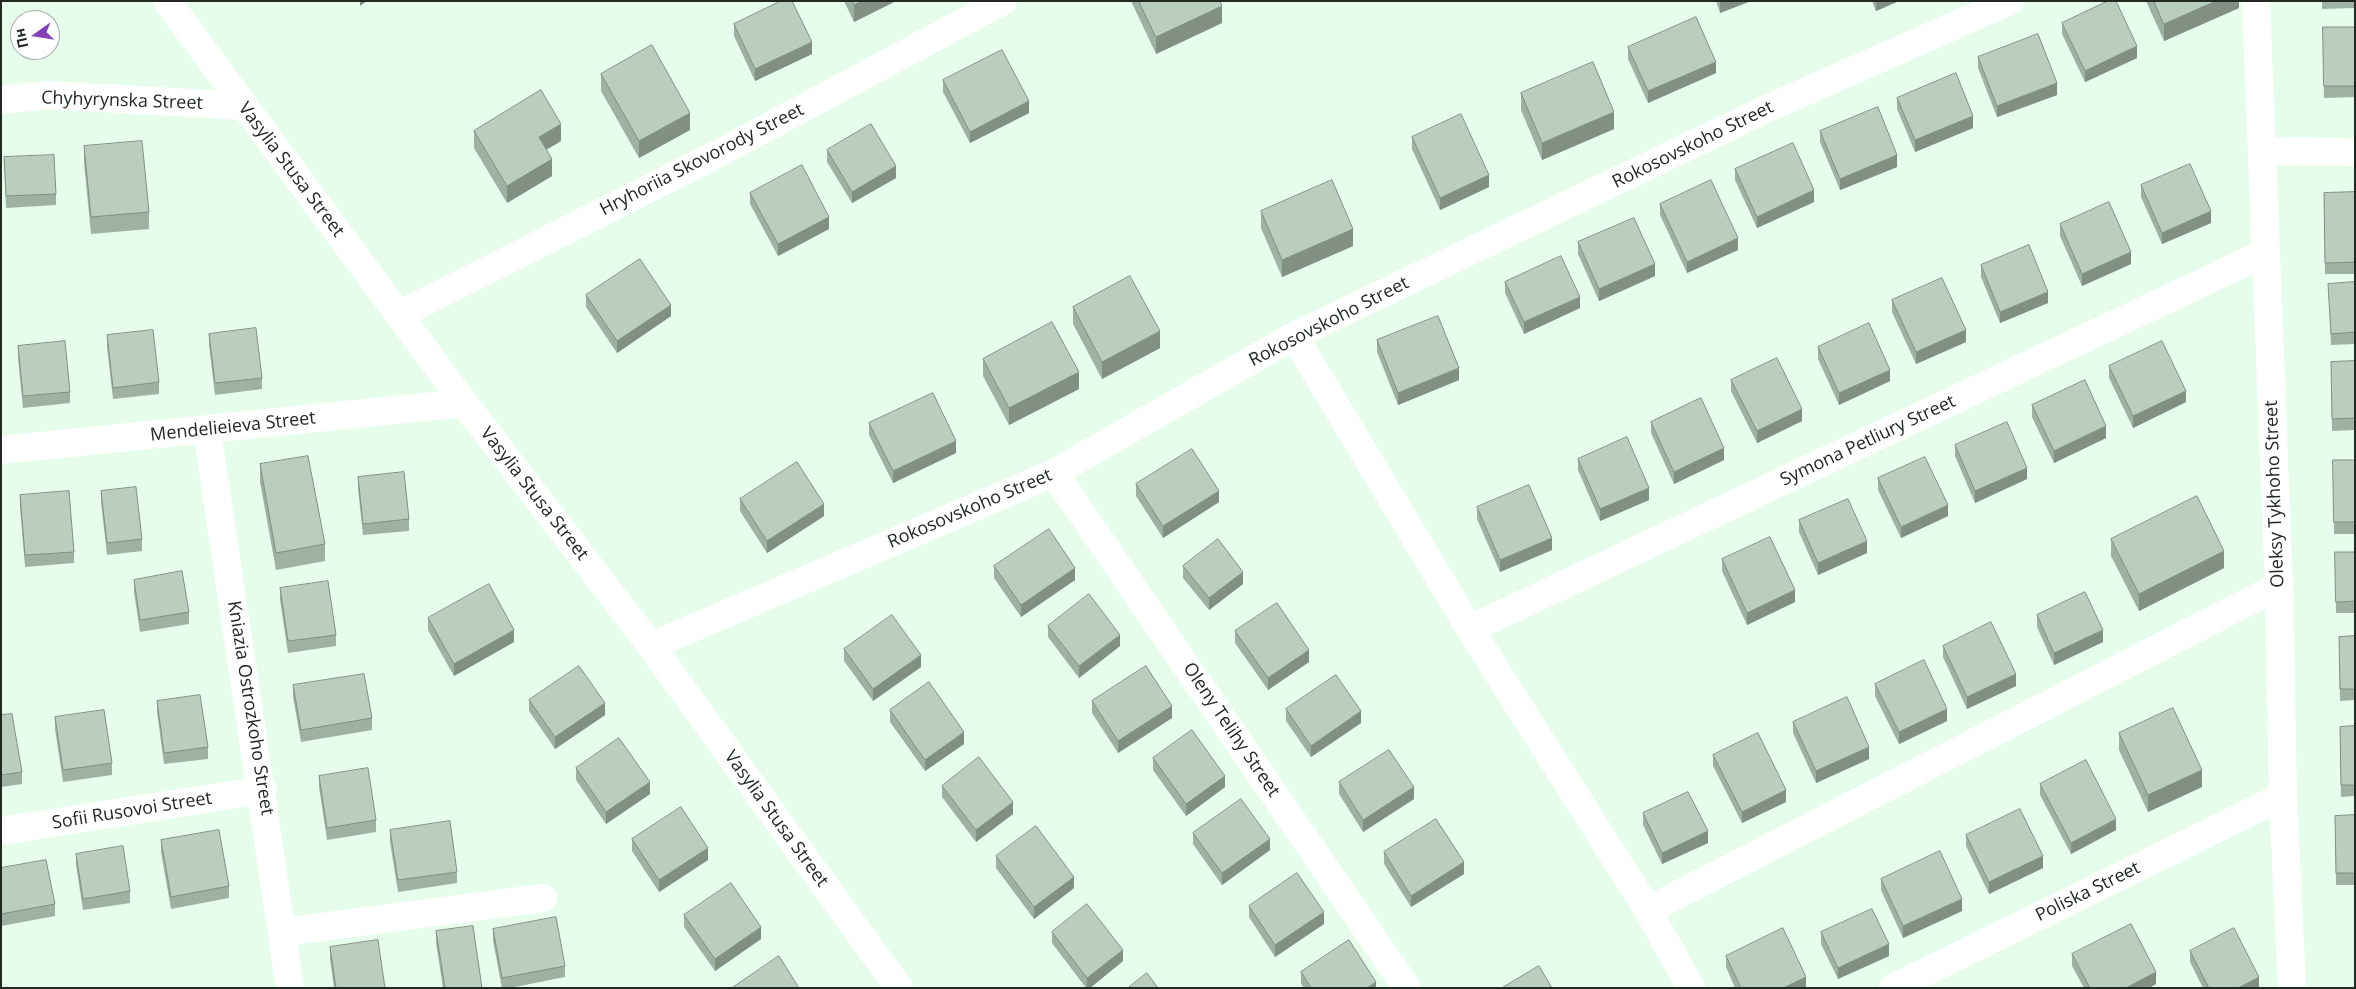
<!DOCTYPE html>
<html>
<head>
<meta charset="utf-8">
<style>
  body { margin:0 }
  #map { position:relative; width:2356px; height:989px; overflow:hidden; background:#e7fdeb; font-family:"Open Sans",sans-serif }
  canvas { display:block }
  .frame { position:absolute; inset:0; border:2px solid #212922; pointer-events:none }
  .north { position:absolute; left:10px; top:10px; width:50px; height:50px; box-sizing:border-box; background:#fff; border:1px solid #a6a9a7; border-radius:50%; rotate:257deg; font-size:14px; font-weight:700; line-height:20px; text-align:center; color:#212922 }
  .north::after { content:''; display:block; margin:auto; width:18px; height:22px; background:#8343b7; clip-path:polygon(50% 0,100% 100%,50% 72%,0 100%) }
</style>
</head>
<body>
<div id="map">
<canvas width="2356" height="989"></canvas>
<div class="frame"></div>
<div class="north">Пн</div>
</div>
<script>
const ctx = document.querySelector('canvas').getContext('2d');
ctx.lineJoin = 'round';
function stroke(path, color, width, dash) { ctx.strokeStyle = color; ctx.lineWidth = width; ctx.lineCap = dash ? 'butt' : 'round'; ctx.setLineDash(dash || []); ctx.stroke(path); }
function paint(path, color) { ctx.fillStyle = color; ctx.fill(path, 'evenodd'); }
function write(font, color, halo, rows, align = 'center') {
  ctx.font = font + ' "Open Sans",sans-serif'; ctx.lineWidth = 5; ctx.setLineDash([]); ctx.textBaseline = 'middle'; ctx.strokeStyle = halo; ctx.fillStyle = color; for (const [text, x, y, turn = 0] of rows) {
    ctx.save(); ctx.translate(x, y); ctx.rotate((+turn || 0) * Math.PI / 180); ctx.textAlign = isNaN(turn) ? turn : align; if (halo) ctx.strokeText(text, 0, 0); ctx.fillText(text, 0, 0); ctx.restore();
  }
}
stroke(new Path2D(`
  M167 1 464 403 651 646 899 988
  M2256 1 2279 586 2283 796 2292 988
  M1 100 49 95 243 106
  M2262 151 2355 152
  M399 315 723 151 1003 1
  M1294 336 1470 629 1648 910 1691 988
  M207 430 290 988
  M1 450 464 403
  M1054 473 1407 988
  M1470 629 2265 253
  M651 646 1054 473 1294 336 1764 110 2010 1
  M1 831 263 790
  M1648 910 2279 586
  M284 932 543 898
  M1893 988 2283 796`), '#fff', 28);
paint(new Path2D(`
  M844 1H896L854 22Z
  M1131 1H1220L1222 23 1156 54Z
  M1716 1H1751L1720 13Z
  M1872 1H1899L1876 11Z
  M2146 1H2239V8L2164 41Z
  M2322 1H2355V8L2322 9Z
  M2062 23 2137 58 2085 82 2062 34Z
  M734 24 812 54 755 81 734 36Z
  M2323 27H2355V97L2324 98Z
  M1628 47 1716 73 1648 103 1628 59Z
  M1978 57 2057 95 1997 117 1978 68Z
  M601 74 690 130 639 158 601 91Z
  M943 80 1029 113 970 143 943 92Z
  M1521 93 1614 129 1542 160 1521 110Z
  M1897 98 1973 128 1915 152 1897 109Z
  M474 131 561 141 546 150 552 176 507 203 474 148Z
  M1820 131 1897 167 1840 190 1820 142Z
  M1412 137 1489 187 1440 210 1412 149Z
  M84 146 149 212V229L91 234 84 163Z
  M827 150 896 178 852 203 827 162Z
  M4 157 56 194V205L6 208Z
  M1735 169 1814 202 1757 228 1735 180Z
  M2141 185 2211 223 2162 244 2141 197Z
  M2355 192V274H2325L2324 193Z
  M750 193 829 229 778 256 750 204Z
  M1660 204 1738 250 1687 273 1660 215Z
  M1261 211 1353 246 1282 277 1261 228Z
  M2060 224 2131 264 2082 286 2060 236Z
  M1578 242 1655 276 1599 301 1578 254Z
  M1981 265 2048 303 2000 323 1981 277Z
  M1505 282 1580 308 1524 334 1505 293Z
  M2355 282V344L2331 345 2328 284Z
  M586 295 671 316 617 353 586 307Z
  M1892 300 1966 342 1916 364 1892 312Z
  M1073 307 1160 348 1102 379 1073 324Z
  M209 334 262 378V389L215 395 209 345Z
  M107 335 159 382V394L113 399 107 347Z
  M1377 340 1459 380 1398 405 1377 352Z
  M18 346 70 392V403L23 408 18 358Z
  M1818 347 1890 381 1839 405 1818 359Z
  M983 359 1079 389 1009 425 983 376Z
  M2355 361V430L2332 431 2331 362Z
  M2109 366 2186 402 2133 428 2109 378Z
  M1731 380 1802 421 1757 443 1731 391Z
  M2032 405 2106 438 2054 463 2032 417Z
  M1651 422 1724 460 1674 484 1651 433Z
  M869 423 956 453 893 483 869 435Z
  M1955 445 2027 479 1975 503 1955 456Z
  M1578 459 1649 500 1600 521 1578 470Z
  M2333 460H2355V534H2334Z
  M260 464 325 544V561L276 570 260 482Z
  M358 477 409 519V531L363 535 358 489Z
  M1878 478 1948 516 1901 538 1878 490Z
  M1136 484 1219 502 1163 538 1136 496Z
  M101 491 142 539V551L107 555 101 502Z
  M20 495 74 552V563L25 567 20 507Z
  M740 499 824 516 767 553 740 511Z
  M1477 507 1552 550 1500 572 1477 519Z
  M1799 520 1867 553 1818 575 1799 532Z
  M2111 539 2224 568 2139 611 2111 556Z
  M2335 552H2355V613H2336Z
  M1722 559 1795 602 1747 625 1722 571Z
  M994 566 1075 580 1021 617 994 578Z
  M1183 566 1243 584 1209 610 1183 578Z
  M134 580 189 612V624L140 632 134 592Z
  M280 588 336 635V646L288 653 280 600Z
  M2037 615 2103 642 2054 665 2037 627Z
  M428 618 514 642 454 676 428 630Z
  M1048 626 1120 646 1079 678 1048 637Z
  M1235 631 1309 662 1268 690 1235 643Z
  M2355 636V700L2340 701 2339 637Z
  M1943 646 2016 686 1967 709 1943 657Z
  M844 649 921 667 873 701 844 661Z
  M1875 684 1947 721 1899 744 1875 696Z
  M293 685 372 718V730L301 742 293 697Z
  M529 700 605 715 555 749 529 711Z
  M157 701 208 747V759L164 764 157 712Z
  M1092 701 1172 718 1118 753 1092 713Z
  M1286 709 1361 723 1311 757 1286 721Z
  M890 710 964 744 925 771 890 722Z
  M1 715 22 772V784L1 787Z
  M55 717 112 763V775L63 782 55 729Z
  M1793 722 1869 759 1816 783 1793 733Z
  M2355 726V796L2341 797 2340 727Z
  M2119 733 2202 787 2148 812 2119 750Z
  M1713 755 1786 802 1742 823 1713 766Z
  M1153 758 1225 787 1186 816 1153 770Z
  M576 768 650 794 606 824 576 780Z
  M319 776 376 820V832L327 840 319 787Z
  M1339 782 1414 799 1363 832 1339 794Z
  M2040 784 2116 830 2071 854 2040 795Z
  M942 786 1013 814 976 842 942 797Z
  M1643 813 1708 843 1662 864 1643 825Z
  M2355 815V885H2336L2335 816Z
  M390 830 457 872V883L398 892 390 842Z
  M1193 833 1270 850 1222 885 1193 844Z
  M1966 835 2043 868 1989 894 1966 846Z
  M632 839 708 860 659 892 632 851Z
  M161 840 229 886V898L171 909 161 852Z
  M1384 852 1464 874 1411 907 1384 864Z
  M76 854 130 891V903L83 910 76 865Z
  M996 856 1074 888 1034 919 996 868Z
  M1 868 55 904V916L1 926Z
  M1881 879 1962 911 1903 938 1881 890Z
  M1249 906 1324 924 1275 957 1249 917Z
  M684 915 761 939 715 971 684 927Z
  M493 929 565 966V977L510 988H502L493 941Z
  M436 931 482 988H443L436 943Z
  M1052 932 1123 961 1090 988H1086L1052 943Z
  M1821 932 1889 956 1838 979 1821 944Z
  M330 947 385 988H334L330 959Z
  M2190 951 2259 988H2203L2190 962Z
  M2072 954 2156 984 2149 988H2084L2072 966Z
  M1726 956 1806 988H1735L1726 967Z
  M1301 972 1376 988H1304L1301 984Z`), '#9fb1a3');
paint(new Path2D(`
  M360 1H367L360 6Z
  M861 1H896L854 22V5Z
  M1720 1H1751L1720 13Z
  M1876 1H1899L1876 11Z
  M2216 1H2239V8L2164 41V24Z
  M1222 6V23L1156 54V37Z
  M812 42V54L755 81V69Z
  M2137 46V58L2085 82V71Z
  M1716 62V73L1648 103V91Z
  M2057 83V95L1997 117V106Z
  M1029 101V113L970 143V132Z
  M1614 112V129L1542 160V143Z
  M690 113V130L639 158V141Z
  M1973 116V128L1915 152V140Z
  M561 124V141L539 154V137Z
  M1897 155V167L1840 190V179Z
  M552 159V176L507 203V186Z
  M896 166V178L852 203V192Z
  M1489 175V187L1440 210V198Z
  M1814 190V202L1757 228V217Z
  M2211 211V223L2162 244V233Z
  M829 217V229L778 256V244Z
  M1353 229V246L1282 277V260Z
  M1738 238V250L1687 273V262Z
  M2131 252V264L2082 286V274Z
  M1655 264V276L1599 301V289Z
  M2048 292V303L2000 323V312Z
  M1580 297V308L1524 334V322Z
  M671 305V316L617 353V341Z
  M1966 330V342L1916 364V352Z
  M1160 331V348L1102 379V362Z
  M1459 368V380L1398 405V393Z
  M1890 370V381L1839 405V393Z
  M1079 372V389L1009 425V408Z
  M2186 391V402L2133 428V416Z
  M1802 409V421L1757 443V431Z
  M2106 426V438L2054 463V451Z
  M956 441V453L893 483V471Z
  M1724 448V460L1674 484V472Z
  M2027 468V479L1975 503V491Z
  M1649 488V500L1600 521V509Z
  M1219 491V502L1163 538V526Z
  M824 504V516L767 553V541Z
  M1948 505V516L1901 538V527Z
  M1552 538V550L1500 572V560Z
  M1867 541V553L1818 575V563Z
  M2224 551V568L2139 611V594Z
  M1075 568V580L1021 617V605Z
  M1243 572V584L1209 610V598Z
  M1795 590V602L1747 625V613Z
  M514 630V642L454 676V664Z
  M2103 630V642L2054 665V653Z
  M1120 635V646L1079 678V666Z
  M1309 650V662L1268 690V678Z
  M921 655V667L873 701V689Z
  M2016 674V686L1967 709V697Z
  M605 703V715L555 749V737Z
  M1172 706V718L1118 753V741Z
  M1947 709V721L1899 744V732Z
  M1361 711V723L1311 757V746Z
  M964 732V744L925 771V760Z
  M1869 747V759L1816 783V771Z
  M2202 770V787L2148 812V795Z
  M1225 776V787L1186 816V804Z
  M650 782V794L606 824V812Z
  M1414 787V799L1363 832V820Z
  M1786 790V802L1742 823V812Z
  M1013 802V814L976 842V830Z
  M2116 819V830L2071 854V843Z
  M1708 831V843L1662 864V853Z
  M1270 839V850L1222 885V873Z
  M708 848V860L659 892V880Z
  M2043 856V868L1989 894V882Z
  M1464 862V874L1411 907V896Z
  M1074 877V888L1034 919V907Z
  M1962 899V911L1903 938V926Z
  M1324 912V924L1275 957V945Z
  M761 927V939L715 971V959Z
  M1889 944V956L1838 979V968Z
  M1123 950V961L1090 988H1087V978Z
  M2156 972V984L2149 988H2126Z
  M1806 977V988H1783Z
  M2259 977V988H2238Z
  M1376 982V988H1367Z`), '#829084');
const building = new Path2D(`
  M781 1H792L812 42 755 69 734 24Z
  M853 1H861L854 5Z
  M1139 1H1220L1222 6 1156 37Z
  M2108 1H2116L2137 46 2085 71 2062 23Z
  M2154 1H2216L2164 24Z
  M1696 17 1716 62 1648 91 1628 47Z
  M2323 27H2355V86H2324Z
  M2038 34 2057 83 1997 106 1978 57Z
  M652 45 690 113 639 141 601 74Z
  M1002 50 1029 101 970 132 943 80Z
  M1593 62 1614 112 1542 143 1521 93Z
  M1956 73 1973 116 1915 140 1897 98Z
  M541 90 561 124 539 137 552 159 507 186 474 131Z
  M1878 107 1897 155 1840 179 1820 131Z
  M1461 114 1489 175 1440 198 1412 137Z
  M871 124 896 166 852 192 827 150Z
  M142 141 149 212 91 217 84 146Z
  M1793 143 1814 190 1757 217 1735 169Z
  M54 155 56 194 6 196 4 157Z
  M2190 164 2211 211 2162 233 2141 185Z
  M802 165 829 217 778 244 750 193Z
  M1332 180 1353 229 1282 260 1261 211Z
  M1711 180 1738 238 1687 262 1660 204Z
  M2355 192V262L2325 263 2324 193Z
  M2109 202 2131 252 2082 274 2060 224Z
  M1634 218 1655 264 1599 289 1578 242Z
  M2029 245 2048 292 2000 312 1981 265Z
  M1561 256 1580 297 1524 322 1505 282Z
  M640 259 671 305 617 341 586 295Z
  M1130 276 1160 331 1102 362 1073 307Z
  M1942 278 1966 330 1916 352 1892 300Z
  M2355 282V332L2331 334 2328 284Z
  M1438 316 1459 368 1398 393 1377 340Z
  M1052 322 1079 372 1009 408 983 359Z
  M1869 323 1890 370 1839 393 1818 347Z
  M256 328 262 378 215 383 209 334Z
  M153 330 159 382 113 388 107 335Z
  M65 341 70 392 23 396 18 346Z
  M2162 341 2186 391 2133 416 2109 366Z
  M1777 358 1802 409 1757 431 1731 380Z
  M2355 361V418L2332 419 2331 362Z
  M2085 380 2106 426 2054 451 2032 405Z
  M933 393 956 441 893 471 869 423Z
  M1701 398 1724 448 1674 472 1651 422Z
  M2007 422 2027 468 1975 491 1955 445Z
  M1627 437 1649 488 1600 509 1578 459Z
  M1192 449 1219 491 1163 526 1136 484Z
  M308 456 325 544 276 553 260 464Z
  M1925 457 1948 505 1901 527 1878 478Z
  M2333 460H2355V522H2334Z
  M797 462 824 504 767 541 740 499Z
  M404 472 409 519 363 524 358 477Z
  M1529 485 1552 538 1500 560 1477 507Z
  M136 487 142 539 107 543 101 491Z
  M69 491 74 552 25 555 20 495Z
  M2197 496 2224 551 2139 594 2111 539Z
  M1848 499 1867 541 1818 563 1799 520Z
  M1049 529 1075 568 1021 605 994 566Z
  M1770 537 1795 590 1747 613 1722 559Z
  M1218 539 1243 572 1209 598 1183 566Z
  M2335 552H2355V601L2336 602Z
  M182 571 189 612 140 620 134 580Z
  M328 581 336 635 288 641 280 588Z
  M489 584 514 630 454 664 428 618Z
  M2085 592 2103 630 2054 653 2037 615Z
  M1089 594 1120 635 1079 666 1048 626Z
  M1277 603 1309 650 1268 678 1235 631Z
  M892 615 921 655 873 689 844 649Z
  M1991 622 2016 674 1967 697 1943 646Z
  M2355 636V689H2340L2339 637Z
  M1924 660 1947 709 1899 732 1875 684Z
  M579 666 605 703 555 737 529 700Z
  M1146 666 1172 706 1118 741 1092 701Z
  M364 674 372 718 301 730 293 685Z
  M1336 675 1361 711 1311 746 1286 709Z
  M929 682 964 732 925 760 890 710Z
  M200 695 208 747 164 753 157 701Z
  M1847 697 1869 747 1816 771 1793 722Z
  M2173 708 2202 770 2148 795 2119 733Z
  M104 710 112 763 63 770 55 717Z
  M12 714 22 772 1 775V715Z
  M2355 726V785H2341L2340 727Z
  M1192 730 1225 776 1186 804 1153 758Z
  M1758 733 1786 790 1742 812 1713 755Z
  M619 738 650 782 606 812 576 768Z
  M1389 750 1414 787 1363 820 1339 782Z
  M979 757 1013 802 976 830 942 786Z
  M2086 760 2116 819 2071 843 2040 784Z
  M368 768 376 820 327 828 319 776Z
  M1688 792 1708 831 1662 853 1643 813Z
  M1241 799 1270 839 1222 873 1193 833Z
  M681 807 708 848 659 880 632 839Z
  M2020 809 2043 856 1989 882 1966 835Z
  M2355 815V873H2336L2335 816Z
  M1436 819 1464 862 1411 896 1384 852Z
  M450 821 457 872 398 880 390 830Z
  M1036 826 1074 877 1034 907 996 856Z
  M219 830 229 886 171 897 161 840Z
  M123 846 130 891 83 899 76 854Z
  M1940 851 1962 899 1903 926 1881 879Z
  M46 860 55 904 1 914V868Z
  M1297 873 1324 912 1275 945 1249 906Z
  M731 883 761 927 715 959 684 915Z
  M1087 904 1123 950 1087 978 1052 932Z
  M1872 909 1889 944 1838 968 1821 932Z
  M556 917 565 966 502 978 493 929Z
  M2131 924 2156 972 2126 988H2090L2072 954Z
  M473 926 482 988H445L436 931Z
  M1783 928 1806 977 1783 988H1741L1726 956Z
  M2234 928 2259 977 2238 988H2209L2190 951Z
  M378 940 385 988H336L330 947Z
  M1349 940 1376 982 1367 988H1311L1301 972Z
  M779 956 799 988H732Z
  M1539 966 1552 988H1502Z
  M1147 973 1158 988H1128Z`);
paint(building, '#b9cebd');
stroke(building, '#829084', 1);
write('18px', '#212922', '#fff', [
  ["Chyhyrynska Street",122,101,2],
  ["Rokosovskoho Street",1693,145,-26],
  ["Hryhoriia Skovorody Street",702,160,-27],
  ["Vasylia Stusa Street",291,170,53],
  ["Rokosovskoho Street",1329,322,-27],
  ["Mendelieieva Street",233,427,-6],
  ["Symona Petliury Street",1868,441,-25],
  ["Vasylia Stusa Street",534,494,52],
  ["Oleksy Tykhoho Street",2275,494,-92],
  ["Rokosovskoho Street",970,509,-23],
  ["Kniazia Ostrozkoho Street",250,708,81],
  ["Oleny Telihy Street",1231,730,56],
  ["Sofii Rusovoi Street",132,811,-9],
  ["Vasylia Stusa Street",776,819,54],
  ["Poliska Street",2088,892,-26]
]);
</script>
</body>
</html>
